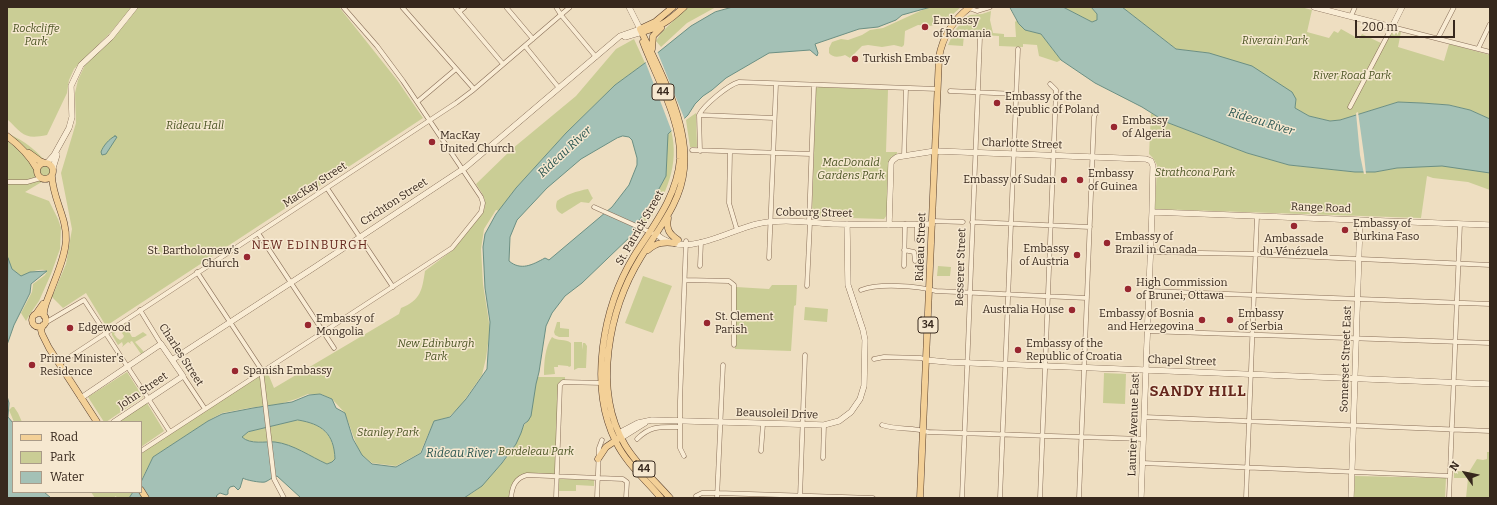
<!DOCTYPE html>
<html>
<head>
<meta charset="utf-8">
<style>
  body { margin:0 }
  #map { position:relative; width:1497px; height:505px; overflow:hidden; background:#eedec1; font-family:Bitter,serif }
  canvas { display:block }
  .frame { position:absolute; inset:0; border:8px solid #37281d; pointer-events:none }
  .legend { position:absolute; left:12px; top:421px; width:130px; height:72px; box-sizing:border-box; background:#f6e8d0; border:1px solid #aa9b88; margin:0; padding:5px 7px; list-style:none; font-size:12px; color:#37281d }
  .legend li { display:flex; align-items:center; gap:8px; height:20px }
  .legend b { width:20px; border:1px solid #aa9b88 }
  .north { position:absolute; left:1445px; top:453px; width:40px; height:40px; -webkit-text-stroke:3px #f6e8d0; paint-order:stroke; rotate:303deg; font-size:11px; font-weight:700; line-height:16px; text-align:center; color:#37281d }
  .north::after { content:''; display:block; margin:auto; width:14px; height:18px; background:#37281d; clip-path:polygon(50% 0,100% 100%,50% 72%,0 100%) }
  .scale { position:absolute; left:1355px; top:20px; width:100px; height:18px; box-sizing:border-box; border:2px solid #37281d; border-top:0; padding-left:5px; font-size:12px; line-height:14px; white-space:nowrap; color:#37281d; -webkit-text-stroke:3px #f6e8d0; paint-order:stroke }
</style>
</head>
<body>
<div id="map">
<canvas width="1497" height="505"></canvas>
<div class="frame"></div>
<ul class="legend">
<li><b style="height:5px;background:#f3d097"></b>Road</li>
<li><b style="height:11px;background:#cacd95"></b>Park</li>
<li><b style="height:11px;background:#a4c1b6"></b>Water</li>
</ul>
<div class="north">N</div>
<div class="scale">200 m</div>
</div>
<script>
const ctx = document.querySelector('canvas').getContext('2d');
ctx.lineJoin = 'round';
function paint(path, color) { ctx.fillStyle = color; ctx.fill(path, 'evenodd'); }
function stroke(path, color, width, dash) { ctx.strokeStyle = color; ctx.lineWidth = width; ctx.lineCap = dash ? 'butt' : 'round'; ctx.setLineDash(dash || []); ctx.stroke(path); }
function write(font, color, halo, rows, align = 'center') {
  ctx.font = font + ' Bitter,serif'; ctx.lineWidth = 3; ctx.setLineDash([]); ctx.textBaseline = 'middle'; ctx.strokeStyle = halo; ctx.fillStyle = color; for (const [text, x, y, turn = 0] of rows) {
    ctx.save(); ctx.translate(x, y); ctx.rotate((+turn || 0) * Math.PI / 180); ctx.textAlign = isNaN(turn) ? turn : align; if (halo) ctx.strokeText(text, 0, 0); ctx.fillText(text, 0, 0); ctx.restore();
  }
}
paint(new Path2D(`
  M7 7H132L110 33 74 69 69 80 67 93 47 135C24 140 23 134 7 119Z
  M138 7H339L397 80 423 118 106 326 86 293 63 308 52 297 66 264 72 229 61 173 76 123 75 93 78 80 85 65 127 22Z
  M687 7H716L687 23 661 47 656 41 661 33Z
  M929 7H961L951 16 945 23 930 26 918 25 905 31 904 45 902 47 894 45 882 47 868 45 862 46 850 58 845 55C839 57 833 58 829 53V48L832 42 841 39 848 40 862 35 870 30 883 28Z
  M1063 7H1091L1097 14V20L1092 22Z
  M1122 7H1301L1312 10 1307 32 1329 38 1334 31 1338 33 1341 29 1359 39 1362 34 1381 43 1388 31 1401 32 1398 47 1444 61 1449 44 1490 55V119L1470 110 1450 105 1422 103 1398 102 1340 120 1330 121 1309 116 1295 108 1296 100 1209 53 1176 49Z
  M991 11 990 20 993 33 1004 34V37H1016L1015 22 1017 20 1025 30 1041 34 1061 60 1057 62 1039 56 1037 45 1023 44V47L999 46V36L964 34 963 46 948 45 955 30 968 16 970 15 982 14Z
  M634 39 645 63 615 85 566 133 516 188 499 211 496 210 484 229 481 249 483 284 490 329 486 358 482 375 461 405 449 417 434 421 420 453 396 466 372 463 362 455 357 446 345 413 332 399 321 394H308L296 399 280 404 249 408 222 413 211 419 153 457 142 479 141 477V453L226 396 267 371 274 388 399 314 401 308C421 300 422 290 425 271L454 249 484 210C488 200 481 192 476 184L512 149 576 96 616 49Z
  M819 87 888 90 886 152H897V155L891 157 889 162 887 215 884 219 815 217 812 214 816 88Z
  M696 113 697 147H690L686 120Z
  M1151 113 1166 122 1247 153 1289 165 1355 172H1375L1397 168 1433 165 1453 166 1490 173V190L1468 182 1433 178 1427 176 1421 218 1155 209 1157 165 1153 158 1149 154Z
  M671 130C680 165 666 195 647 224L645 225 639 223 640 219 650 206 666 176 667 137Z
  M7 133C25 141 39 152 51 168L50 177 25 192 49 201 58 219 61 228 60 249 51 274 39 301 30 314 26 321 21 313 32 292 33 284 45 275 47 271C40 267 28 273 21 276L12 269 7 259Z
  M588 189 592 197 593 198 589 203 581 202 562 214C556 211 555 207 557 201 565 195 577 191 588 189Z
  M938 266 951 267 950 276H937Z
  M643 276 672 286 653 333 625 323Z
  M772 285H797L796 305 794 306 791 351 735 349 736 287 769 289Z
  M805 307 828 309 827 322 804 320Z
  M128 322 129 323 126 326 132 337H135L143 332 147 335 135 342 144 352 141 354 132 341 130 342 131 344 128 342 122 347 123 345 122 342 118 345 112 335V332L115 330 116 332 114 334 117 338 120 340 123 338 124 336 120 330 118 331 117 329Z
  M557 322H560V328L569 329V337H559L555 335 554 332Z
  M552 337C558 342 565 338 571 343V366L569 367 568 366 558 365V367H554L555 374 544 375C544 363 545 347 552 337Z
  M574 342H582V350L583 343H585L587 346 586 368H578L574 370Z
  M127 372 143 397 106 422H104L88 397Z
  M1104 373 1126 374 1125 404 1103 403Z
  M537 377H565V382L561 383 557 476 527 475 517 480 511 498H464C470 494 478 490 482 485 493 473 504 462 513 449 518 441 522 425 528 421Z
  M147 403 164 431 141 447V422H119Z
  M12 407H14L18 413 22 422H14L9 410Z
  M298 420C322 424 334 434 335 459L332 462 327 464C309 456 292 444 272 442 263 441 249 444 242 437L248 432Z
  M1487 452H1490V498H1466L1468 478H1454V471L1469 472 1477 459 1483 460 1487 459Z
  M1355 476 1446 478 1445 498H1354Z
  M559 479 594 480V486L576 485V491H559Z
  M91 492H133L129 498H117L116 496 113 498H95Z`), '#cacd95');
const water = new Path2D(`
  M733 7H931L902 15 896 20 878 27 859 29 815 44 818 53 817 56 810 50 769 53 726 78 712 90 703 96 695 104 688 115 668 134 666 176 648 209 640 219 633 234 582 283 565 296 552 313 546 326 539 372 536 384 531 416 528 421 524 424 521 433 516 444 502 463 482 486 464 498H301L277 476C272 477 270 480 265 482 261 483 245 480 243 478L240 488 238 490 234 486 230 487 228 490V494L226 495 220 493 217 495 216 498H129L133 492H141V482L153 457 208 421 222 414 253 408 292 402 309 395 320 394 332 399 336 408 345 413 353 439 362 455 372 464 396 467 421 453 434 421 450 417 466 399 487 369 490 322 485 288 483 247 485 234 496 214 516 188 566 133 615 85 645 63 691 26 715 12ZM623 136 629 137 632 140 637 158V165L629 185 612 207 549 260 545 258C532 265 521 271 509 261L510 237 517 220 547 188 581 159 617 138ZM298 420C322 424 334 433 335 459L332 462 327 464C311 457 293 444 275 442 266 441 250 445 242 437L248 432Z
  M1010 7H1063L1092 22 1097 20V14L1091 7H1122L1176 49 1209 53 1252 66 1292 92 1296 99 1295 108 1309 116 1330 121 1340 120 1398 102 1422 103 1449 105 1470 110 1490 119V173L1442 166 1397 168 1375 172H1355L1289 165 1247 153 1166 122 1142 107 1095 83 1061 60 1041 34 1025 30 1019 24Z
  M115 136 117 137 106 154 102 155 101 152C103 146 109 139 115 136Z
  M8 258 12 269 21 276 30 272 47 271 31 284 30 293 14 325 7 345Z
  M7 396 9 403 8 417 13 423V492H44L51 498H7Z`);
paint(water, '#a4c1b6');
stroke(water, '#6b8f83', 1);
paint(new Path2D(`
  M657 51 685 120 672 132 645 61Z
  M1358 112 1364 155 1366 174H1364L1360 155 1356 113Z`), '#eedec1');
const street = new Path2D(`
  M402 7 474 89
  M455 7 503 64
  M506 7 533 39
  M556 7 561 15 596 57
  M969 8 977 11 990 7
  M459 12 465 7
  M1351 16 1355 7
  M1438 38 1454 7
  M525 46 559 88
  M1478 49 1490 24
  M950 91 1016 94
  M417 102 456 69
  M1350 107 1392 27 1490 52
  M699 115C704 105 728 85 739 82L938 89
  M699 115 774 118
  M699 115 700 151
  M692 150 811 154
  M730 152 729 203 737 230
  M904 156 906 88
  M7 182H27L41 178
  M327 188 393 287
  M594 207 652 233
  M932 221 963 222
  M809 222 814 85
  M972 222 1090 227
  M258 233 334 348
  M917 240V224
  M904 250 914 252 915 261
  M1150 252 1252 254 1490 265
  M769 258 776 84
  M700 266 701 242
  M904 266 905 224
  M197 272 261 369 274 479 284 498
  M685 280 729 281 734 285V345
  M807 286 810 222
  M861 290C879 283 918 286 936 291L1087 298
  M1149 291 1490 304
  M140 310 161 344
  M45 323 84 300 170 432
  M1147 331 1490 343
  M874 359 884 357 921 358 926 360
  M59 364 456 103 472 91 570 7
  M183 376 205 409
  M1144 417 1490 431
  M882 425C896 430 913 427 928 432L1143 439
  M637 439C651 425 661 427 680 427
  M141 451 452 248 481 212 483 203 481 197 403 81 377 46 343 7
  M761 451 763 424
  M684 456 680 448V401L686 241
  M823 458 824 425
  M1142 463 1450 476
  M696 496 702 493H718L873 498
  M511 498C512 487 515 478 527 475L623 479 627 482 626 498
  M556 498 560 385 563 382 602 383
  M597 498 599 448 602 440
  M717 498 723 365
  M800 498 805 355
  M962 498 980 37
  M1000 498 1018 49
  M1040 498 1056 90 1050 84
  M1079 498 1094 117 1096 112
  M1246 498 1257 216
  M1449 498 1460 224`);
const secondary = new Path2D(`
  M1314 7 1392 27 1402 7
  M625 37 642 32
  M47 163 54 155 69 128 72 117 71 86 81 65 111 37 135 7
  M53 168 57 155
  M1152 212 1490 225
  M889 225 891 163 893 160 897 157 935 151 1146 159 1151 161 1153 166 1152 212 1141 498
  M656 234C685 260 726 231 757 224 783 218 811 223 837 224 868 225 900 225 932 224
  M172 360 315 267 466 167 620 36 640 29 629 7
  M926 360 947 362 1490 384
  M81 398 161 344 183 376 114 422
  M619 433 638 423 652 420 824 425 839 421 851 412 860 399 864 386 865 340 863 330 848 285 847 224
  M621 438 645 423
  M1351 498 1360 220`);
const primary = new Path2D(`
  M642 32C661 27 670 20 684 7
  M643 42C656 77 682 121 680 159 677 197 653 226 634 256 603 307 588 386 616 442 626 463 646 480 661 498
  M652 49 653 36 661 28
  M7 136C19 145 30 156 37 169
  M29 153 40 161 45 163
  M37 171a8 8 0 1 1 16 0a8 8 0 1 1-16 0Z
  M668 218C666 229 669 234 678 240
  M648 250C657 242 664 242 675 243
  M32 320a7 7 0 1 1 14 0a7 7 0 1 1-14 0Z
  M36 314 43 304
  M44 316C43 308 47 301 50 293 56 276 65 258 66 240 67 218 53 199 52 177
  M43 325 41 330 42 334 49 348 97 422
  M598 459 606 447 618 439
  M141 490 146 498
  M670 498C655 481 637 465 625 445 592 390 609 309 641 257 658 229 681 203 684 169 689 123 659 69 640 29L655 22 673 7
  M920 498 939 57C943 35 953 20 970 7`);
stroke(street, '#886e58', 5);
stroke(secondary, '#6a4f3b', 6);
stroke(primary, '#563d2d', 7);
stroke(street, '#f9ecd4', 4);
stroke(secondary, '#f9ecd4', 5.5);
stroke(primary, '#f3d097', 6);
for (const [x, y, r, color] of [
  [925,27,4,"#982730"],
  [855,59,4,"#982730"],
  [997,103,4,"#982730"],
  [1114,127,4,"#982730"],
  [432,142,4,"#982730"],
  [1064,180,4,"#982730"],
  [1080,180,4,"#982730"],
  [1294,226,4,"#982730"],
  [1345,230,4,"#982730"],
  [1107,243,4,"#982730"],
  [1077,255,4,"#982730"],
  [247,257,4,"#982730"],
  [1128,289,4,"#982730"],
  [1072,310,4,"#982730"],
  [1202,320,4,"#982730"],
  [1230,320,4,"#982730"],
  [707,323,4,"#982730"],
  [308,325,4,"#982730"],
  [70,328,4,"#982730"],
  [1018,350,4,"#982730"],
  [32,365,4,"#982730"],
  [235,371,4,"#982730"]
]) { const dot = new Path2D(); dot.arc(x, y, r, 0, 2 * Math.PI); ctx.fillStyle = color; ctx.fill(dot); stroke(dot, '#f6e8d0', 1.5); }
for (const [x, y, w] of [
  [663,92,22],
  [928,325,20],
  [644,469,22]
]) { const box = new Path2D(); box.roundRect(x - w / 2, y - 8, w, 16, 3); ctx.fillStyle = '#f6e8d0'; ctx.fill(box); stroke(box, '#37281d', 1); }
write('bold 10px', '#37281d', null, [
  ["44",663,92],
  ["34",928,325],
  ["44",644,469]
]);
write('11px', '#37281d', '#f6e8d0', [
  ["Embassy",933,21],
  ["of Romania",933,34],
  ["Turkish Embassy",863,59],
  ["Embassy of the",1005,97],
  ["Republic of Poland",1005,110],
  ["Embassy",1122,121],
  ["of Algeria",1122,134],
  ["MacKay",440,136],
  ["United Church",440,149],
  ["Embassy",1088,174],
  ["of Guinea",1088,187],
  ["Embassy of Sudan",1056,180,"right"],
  ["Embassy of",1353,224],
  ["Burkina Faso",1353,237],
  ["Embassy of",1115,237],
  ["Brazil in Canada",1115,250],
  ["Ambassade",1294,239,"center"],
  ["du Vénézuela",1294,252,"center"],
  ["Embassy",1069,249,"right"],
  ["of Austria",1069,262,"right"],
  ["St. Bartholomew's",239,251,"right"],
  ["Church",239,264,"right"],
  ["High Commission",1136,283],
  ["of Brunei, Ottawa",1136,296],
  ["Australia House",1064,310,"right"],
  ["Embassy of Bosnia",1194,314,"right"],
  ["and Herzegovina",1194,327,"right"],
  ["Embassy",1238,314],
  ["of Serbia",1238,327],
  ["St. Clement",715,317],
  ["Parish",715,330],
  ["Embassy of",316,319],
  ["Mongolia",316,332],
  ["Edgewood",78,328],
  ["Embassy of the",1026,344],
  ["Republic of Croatia",1026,357],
  ["Prime Minister's",40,359],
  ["Residence",40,372],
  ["Spanish Embassy",243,371]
], 'left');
write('italic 11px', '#4b5423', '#f6e8d0', [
  ["Rockcliffe",36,29],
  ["Park",36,42],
  ["Riverain Park",1275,41],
  ["River Road Park",1352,76],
  ["Rideau Hall",195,126],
  ["MacDonald",851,163],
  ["Gardens Park",851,176],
  ["Strathcona Park",1195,173],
  ["New Edinburgh",436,344],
  ["Park",436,357],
  ["Stanley Park",388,433],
  ["Bordeleau Park",536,452]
]);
write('11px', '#37281d', '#f6e8d0', [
  ["Charlotte Street",1022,144,2],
  ["MacKay Street",315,185,-33],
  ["Crichton Street",394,202,-33],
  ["Range Road",1321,208,2],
  ["Cobourg Street",814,213,1],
  ["St. Patrick Street",640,228,-60],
  ["Rideau Street",921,247,-88],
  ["Besserer Street",961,267,-88],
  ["Charles Street",181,355,57],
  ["Somerset Street East",1346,359,-88],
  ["Chapel Street",1182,361,2],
  ["John Street",143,391,-34],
  ["Beausoleil Drive",777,414,2],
  ["Laurier Avenue East",1134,425,-88]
]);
write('italic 12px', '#2c5752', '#f6e8d0', [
  ["Rideau River",1261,122,17],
  ["Rideau River",565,152,-43],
  ["Rideau River",460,454]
]);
ctx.letterSpacing = '1px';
write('12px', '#65261c', '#f6e8d0', [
  ["NEW EDINBURGH",310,246]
]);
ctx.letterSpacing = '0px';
ctx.letterSpacing = '1px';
write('bold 15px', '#65261c', '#f6e8d0', [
  ["SANDY HILL",1198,392]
]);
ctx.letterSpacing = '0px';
</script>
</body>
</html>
